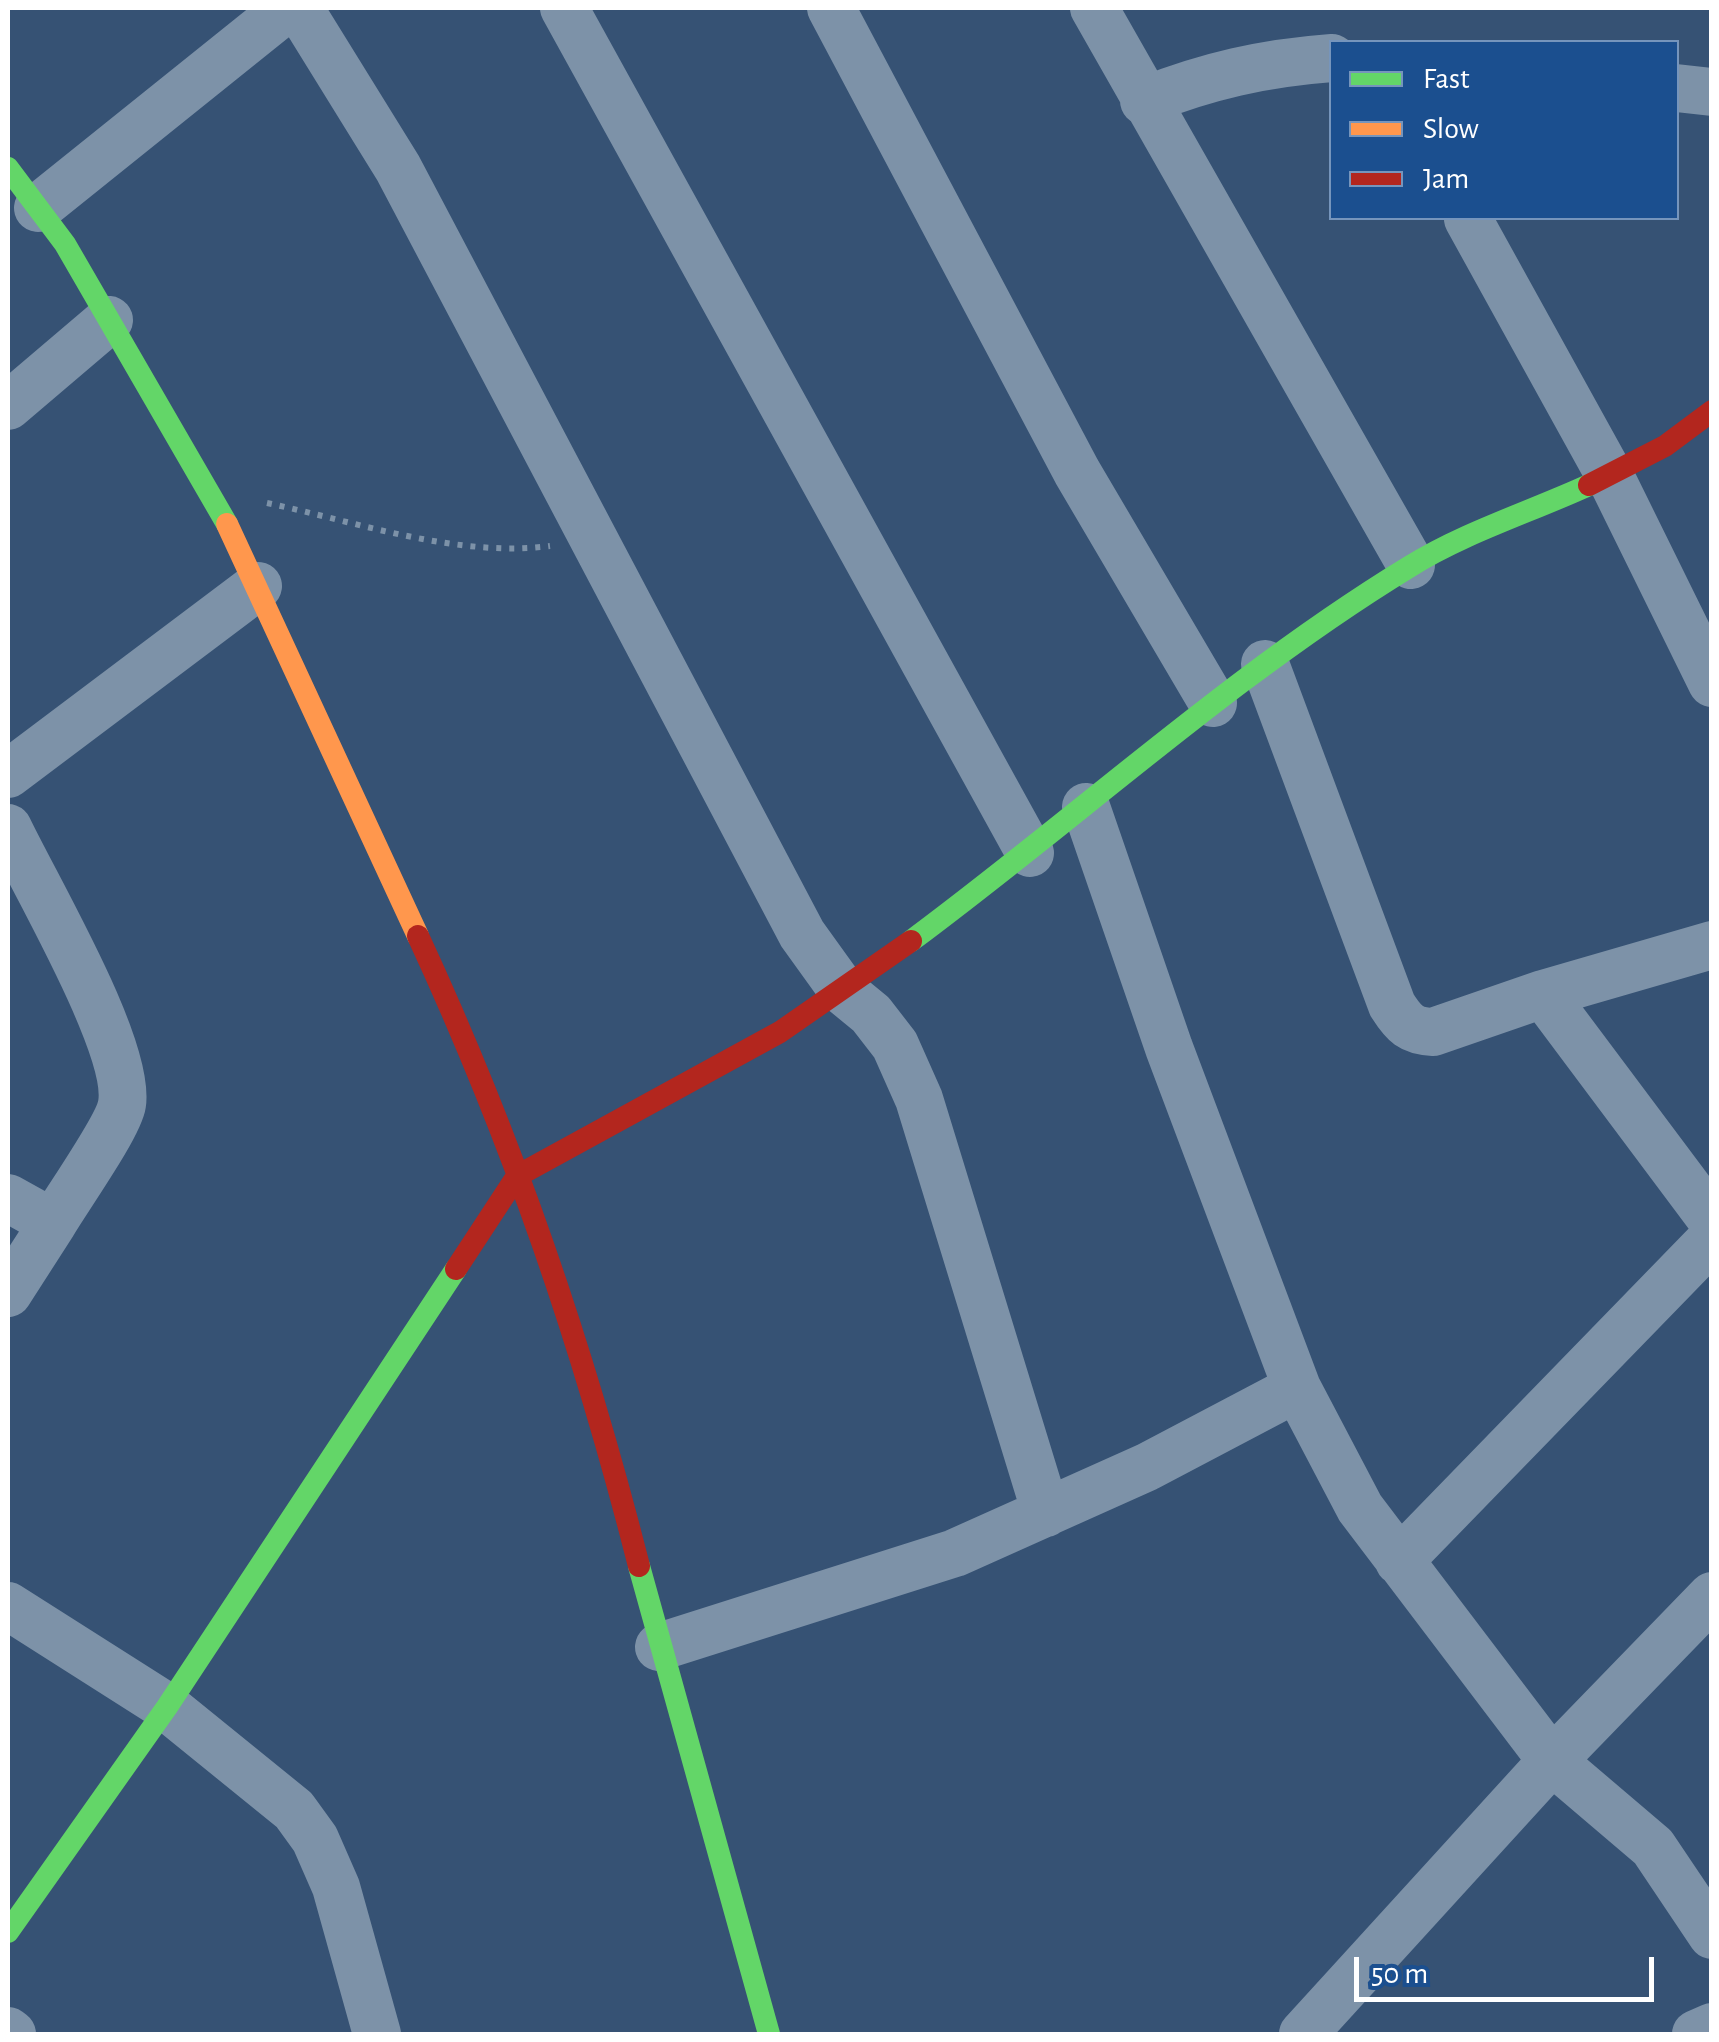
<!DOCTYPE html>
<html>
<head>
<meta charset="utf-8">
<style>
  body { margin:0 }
  #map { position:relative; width:1719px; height:2042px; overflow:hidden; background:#365274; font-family:"Alegreya Sans",sans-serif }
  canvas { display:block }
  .frame { position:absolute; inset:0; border:10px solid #fff; pointer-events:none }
  .legend { position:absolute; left:1329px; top:40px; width:350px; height:180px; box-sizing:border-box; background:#1b4f8f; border:2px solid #7695bc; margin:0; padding:12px 18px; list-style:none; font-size:30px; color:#fff }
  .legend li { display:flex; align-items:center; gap:20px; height:50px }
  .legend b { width:50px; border:2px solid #7695bc }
  .scale { position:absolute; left:1354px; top:1957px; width:300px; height:45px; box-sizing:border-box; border:5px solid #fff; border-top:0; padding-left:12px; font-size:30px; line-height:35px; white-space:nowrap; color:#fff; -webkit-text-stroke:8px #1b4f8f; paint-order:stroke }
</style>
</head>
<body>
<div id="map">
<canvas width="1719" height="2042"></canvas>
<div class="frame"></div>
<ul class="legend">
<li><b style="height:12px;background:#63d668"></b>Fast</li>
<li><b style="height:12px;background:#ff974d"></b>Slow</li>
<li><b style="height:12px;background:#b3261e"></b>Jam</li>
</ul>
<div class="scale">50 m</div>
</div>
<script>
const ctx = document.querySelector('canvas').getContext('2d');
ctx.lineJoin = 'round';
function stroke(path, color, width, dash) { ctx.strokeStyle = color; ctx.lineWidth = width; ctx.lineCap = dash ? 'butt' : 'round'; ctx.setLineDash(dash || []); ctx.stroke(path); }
stroke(new Path2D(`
  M267 503C357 522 458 558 550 546`), '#7d92a8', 6, [5, 8]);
stroke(new Path2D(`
  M299 8 398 168 802 934 843 991 871 1014 895 1045 919 1099 1046 1513
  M564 8 1030 853
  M831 8 1077 472 1213 703
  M1094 8 1411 565
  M1676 88 1712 92
  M1144 101C1207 76 1264 63 1332 58
  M38 208 287 8
  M1468 219 1610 476 1712 683
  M8 406 109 320
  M1265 664 1392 1005C1404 1024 1411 1031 1433 1032L1543 994 1712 1220
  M8 774 258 586
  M1086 807 1169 1048 1297 1388 1360 1508 1552 1761 1653 1847 1712 1935
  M8 828C35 885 131 1047 122 1104 119 1126 67 1199 53 1223L8 1198
  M1543 994 1712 945
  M8 1293 53 1223
  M1399 1561 1712 1239
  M8 1606 167 1707 294 1810 315 1839 336 1887 377 2034
  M659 1647 955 1553 1147 1467 1297 1388
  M8 2031 12 2034
  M1303 2034 1552 1761 1712 1596
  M1696 2034 1712 2027`), '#7d92a8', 48);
stroke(new Path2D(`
  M8 168 65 244 227 524
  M911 941C1077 818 1232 675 1409 567 1463 533 1530 512 1589 485
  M639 1566 769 2034
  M8 1932 167 1707 456 1269`), '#63d668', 22);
stroke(new Path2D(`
  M227 524 418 936`), '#ff974d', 22);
stroke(new Path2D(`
  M1589 485 1665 446 1712 411
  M418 936C514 1143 583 1346 639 1566
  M456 1269 517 1176 780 1032 911 941`), '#b3261e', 22);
</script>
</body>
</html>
